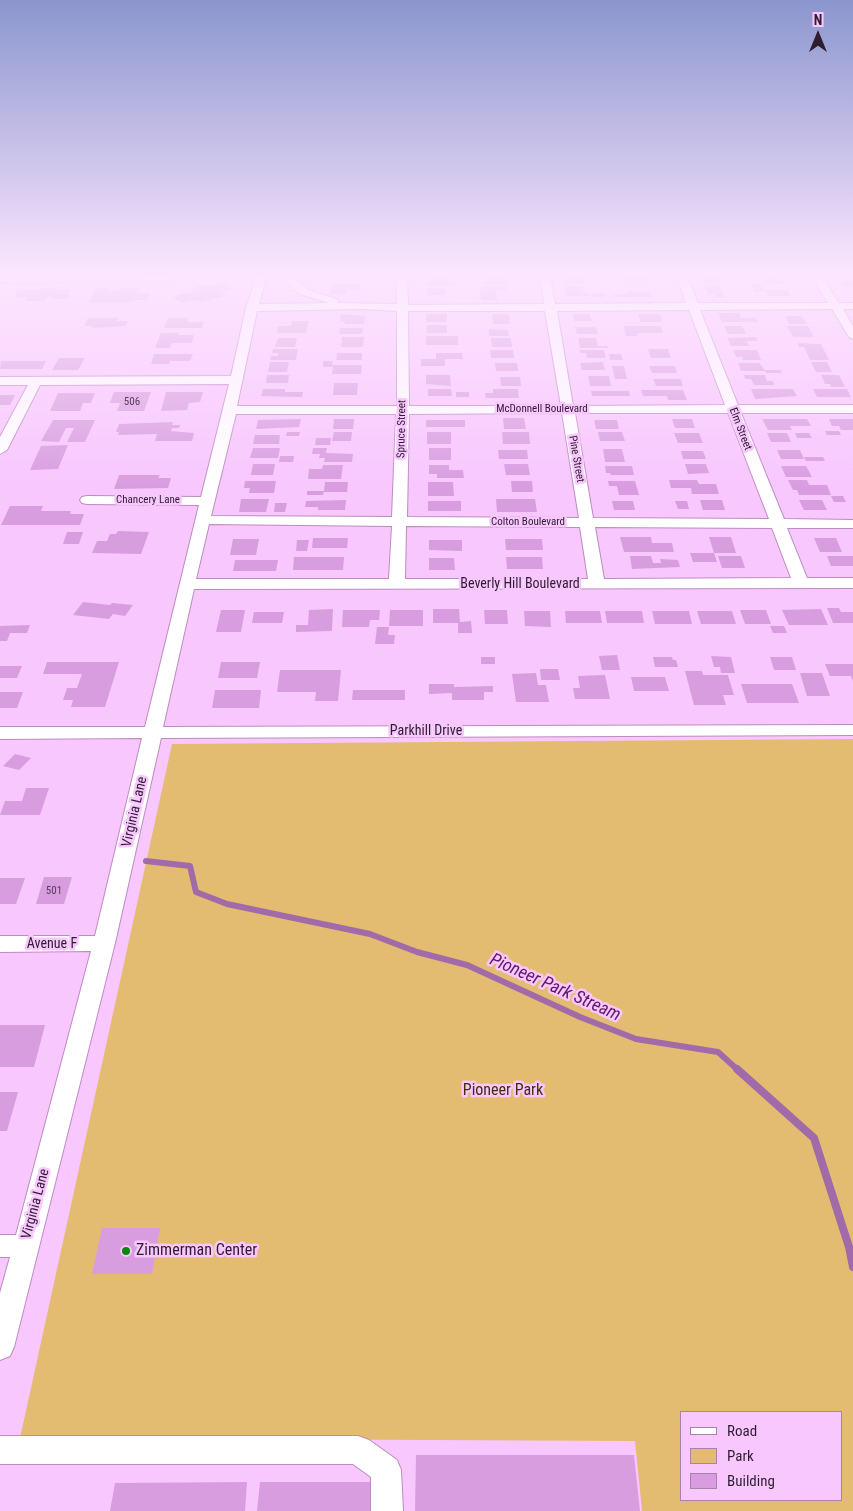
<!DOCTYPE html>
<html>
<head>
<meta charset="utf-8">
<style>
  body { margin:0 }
  #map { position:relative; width:853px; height:1511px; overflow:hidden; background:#f8c7fe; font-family:"Roboto Condensed",sans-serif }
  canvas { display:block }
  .legend { position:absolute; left:680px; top:1411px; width:162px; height:90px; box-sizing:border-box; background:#f8c7fe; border:1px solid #a783ac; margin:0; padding:6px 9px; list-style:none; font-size:15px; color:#2e1c30 }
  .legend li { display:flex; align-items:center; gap:10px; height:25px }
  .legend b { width:25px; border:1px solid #a783ac }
  .north { position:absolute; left:793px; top:10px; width:50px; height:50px; -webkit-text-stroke:4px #f8c7fe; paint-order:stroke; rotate:0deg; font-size:14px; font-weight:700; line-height:20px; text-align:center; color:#2e1c30 }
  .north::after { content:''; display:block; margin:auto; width:18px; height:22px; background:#2e1c30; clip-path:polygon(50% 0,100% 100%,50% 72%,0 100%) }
</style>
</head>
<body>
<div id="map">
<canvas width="853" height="1511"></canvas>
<ul class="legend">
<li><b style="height:6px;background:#fff"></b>Road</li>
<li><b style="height:14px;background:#e3bc72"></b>Park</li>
<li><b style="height:14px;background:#d89ddf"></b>Building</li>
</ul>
<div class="north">N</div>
</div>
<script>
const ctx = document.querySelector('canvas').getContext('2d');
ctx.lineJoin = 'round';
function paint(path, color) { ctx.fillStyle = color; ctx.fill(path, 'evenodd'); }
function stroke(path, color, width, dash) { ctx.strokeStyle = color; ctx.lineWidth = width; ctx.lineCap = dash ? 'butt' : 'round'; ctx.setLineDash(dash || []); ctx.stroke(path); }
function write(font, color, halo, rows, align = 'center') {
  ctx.font = font + ' "Roboto Condensed",sans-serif'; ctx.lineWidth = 5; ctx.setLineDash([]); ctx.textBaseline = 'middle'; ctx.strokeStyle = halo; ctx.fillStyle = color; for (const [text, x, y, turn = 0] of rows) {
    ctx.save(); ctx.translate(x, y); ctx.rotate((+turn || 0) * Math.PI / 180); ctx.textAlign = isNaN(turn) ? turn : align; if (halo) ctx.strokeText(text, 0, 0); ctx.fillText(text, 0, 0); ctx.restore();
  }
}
paint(new Path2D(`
  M853 739V1511H642L635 1441 20 1438 172 744ZM682 1412H842V1500H682Z`), '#e3bc72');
stroke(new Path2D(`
  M146 861 190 866 196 892 227 904 370 934 417 952 467 965 580 1017 636 1039 718 1052 738 1070`), '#a16aa8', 6);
stroke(new Path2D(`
  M737 1069 814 1138 849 1247 853 1267`), '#a16aa8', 8);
paint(new Path2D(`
  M336 275H367L366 278H335Z
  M427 276H455V279H447V282H455V285H427Z
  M485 276 506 278 507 284H485Z
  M564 276H583L584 283H565Z
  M624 277H647L649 282H626Z
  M703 277H720L722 280H717L718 283H705Z
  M762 277H781L785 284H765Z
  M839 279H853V287H844Z
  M206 284 210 286 221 284 233 289 221 292 227 295 203 302 194 300 183 303 172 298 180 294 195 291 190 289Z
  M332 284H360L359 290H347L346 294H330Z
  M751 284H761L765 292H755Z
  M565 286H582L584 293H588L589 296H567Z
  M705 286H720L725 297H716L714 294H708Z
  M480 287H506L507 290H496L497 300H481Z
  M42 288H57L56 289H72L67 299H52L53 297H47L45 301H25L27 297H14L18 290H37Z
  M96 288H111L109 291H113L123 288H140L138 293H151L148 300H135L134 302 89 303Z
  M426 288H445L446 295H426Z
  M765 290H788L791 296H768Z
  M626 291H649L652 297H615L614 294H627Z
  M592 293H604L605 297H593Z
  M718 313H739L741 318H756L758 322H722Z
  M341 314 365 316 364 324H344L345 321H340Z
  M426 314H447V322H426Z
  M492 314H509L510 324H493Z
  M573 314H590L592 321H575Z
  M638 314H660L662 322H641Z
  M785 316H802L807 324H789Z
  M88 318H118L117 321H128L125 326 92 328 93 326H84Z
  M168 318H188L187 322H204L202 328H164Z
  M292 321H309L306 333H277L278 326H291Z
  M427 325H447V333H427Z
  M624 326H661L663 333H637L638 336H626Z
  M724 326H742L746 334H728Z
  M787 326H808L814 337H793Z
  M575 327H596L598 334H577Z
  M340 328H363L362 334H339Z
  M489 329 508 330 509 336H489Z
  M161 333H179L178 335H194L192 343H172L170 348H155Z
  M426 336H458V345H426Z
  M342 337H364L363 347H341Z
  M756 337 758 341H747L749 346H731L727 338Z
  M278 338H297L295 347H275Z
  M491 338H511L512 347H492Z
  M578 338H596L598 346H608V348H580Z
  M798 343 821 344 829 360H810L804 347H799Z
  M273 349H298L296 360H270L271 356H278V353H272Z
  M648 349H668L671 358H651Z
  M490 350H513L514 358H491Z
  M580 350H604L606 358H587L586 353H580Z
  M733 350H757L761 360H743L742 357H736Z
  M337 353H362V360H336Z
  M436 353H462L463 359H445V366H421V359H436Z
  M154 354H193L190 361H170L169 364H151Z
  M609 354H621L623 360H610Z
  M59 358H85L78 370H52Z
  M1 361H46L42 369H0Z
  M323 361H333L332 365H362L361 374H332L333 367H323Z
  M270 362H289L287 372H268Z
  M603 362 605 370H582L580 363Z
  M811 362H827L832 372H816Z
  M495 363H517L518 371H496Z
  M738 363H759L765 370H781L782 373H766L765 371H741Z
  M612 366H624L627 379H615Z
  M649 366H675L677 373H652Z
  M267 375H289L288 383H266Z
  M426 375H450L451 386 426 384Z
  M744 375H765L767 381H773L774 385H754L751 379H745Z
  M821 375H839L845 387H831L830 384H825Z
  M588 376H609L611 386H590Z
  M500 377H520L521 386H501Z
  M653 379H681L683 386H656Z
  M334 383H358L357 395H333Z
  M263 389H285V392H303L302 397 261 396Z
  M428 389H451L452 396H428Z
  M493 389H518L519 398H486L485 393H493Z
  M751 389H793L797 396 755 399Z
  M813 389H847L851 397H817Z
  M641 390H683L687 400H668L667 396H643Z
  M591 391H629L630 396H592Z
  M114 392H151L144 411H117L120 403H110Z
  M166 392H203L200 402 189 403 187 410 161 411Z
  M456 392H469V397H456Z
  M58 393H95L91 403H83L80 411H50Z
  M0 395H15L10 405H0Z
  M503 418H524L526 429H504Z
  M301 419 299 427 256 429 258 420Z
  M334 419H354L353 429H333Z
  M672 419H692L695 428H675Z
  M762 419H807L811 426H790L792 430H768Z
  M829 419H853V430H841L839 426H832Z
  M53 420H95L85 442H67L74 428H66L59 442 41 441Z
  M426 420H465V427H426Z
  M594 420H617L619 429H596Z
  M173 422 172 425H180L179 428H172L171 431 194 433 192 441H155L157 434 118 435 119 432H116L119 424Z
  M825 431H839L841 435H827Z
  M287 432H300L299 436H286Z
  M334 432H352L351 441H332Z
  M427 432H451V444H427Z
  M502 432H529L530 444H503Z
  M598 432H622L625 441H600Z
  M674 433H699L703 443H678Z
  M767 433H787L791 442H771Z
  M795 433H809L812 438H797Z
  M255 435H280L279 444H253Z
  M316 438H331L330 445H315Z
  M68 445 58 469 30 470 41 446Z
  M253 448H280L278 458H250Z
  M313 448H327L326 453 353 454 352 462H324L325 458H319L320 454H312Z
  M429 448H451V460H429Z
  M603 449H622L625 462H605Z
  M498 450H527L528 459H499Z
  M777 450H800L804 459H781Z
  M681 451H703L706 459H683Z
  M280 456H294L293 462H279Z
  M804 457H823L825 461H806Z
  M253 464H275L273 475H251Z
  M504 464H528L530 475H506Z
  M685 464H706L709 473 688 474Z
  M323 465H343L341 479H308L309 469H322Z
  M429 465H449V470H463L464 478H437V474H429Z
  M605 466H632L634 475H611L610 473H606Z
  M781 466H806L812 477H786Z
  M119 475H160L158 478H171L168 488 114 489Z
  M669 480H697L699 484H716L719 494H692L691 488H671Z
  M788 480H807L809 485H827L831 495H799L797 490H793Z
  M245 481H276L274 493H249L250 488H244Z
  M511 481H532L533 492H512Z
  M608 481H635L639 495H619L617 486H609Z
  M325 482H348L347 492H324Z
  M428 482H453L454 496H428Z
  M307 491H324L323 495H307Z
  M831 496H843L846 502H834Z
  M241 499H269L266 512H239Z
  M496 499H535L537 512H497Z
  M346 500 345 510H318V507H305L306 501Z
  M700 500H722L725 510H703Z
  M799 500H822L827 510H804Z
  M428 501H461V511H428Z
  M612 501H633L635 510H614Z
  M675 501H687L689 509H678Z
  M275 503H287L285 512H274Z
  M10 506H43L41 511H71L70 514H84L80 525H1Z
  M118 531 149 532 141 554 92 553 97 541H107L110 534H116Z
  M67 532H83L79 544H63Z
  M620 537H651L652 543H672L674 552H624Z
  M709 537H731L736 553H714Z
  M313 538H348L347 548H312Z
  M814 538H836L842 552H820Z
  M233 539H259L256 555H230Z
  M505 539H542L543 550H506Z
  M297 540H309L307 551H296Z
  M429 540H462V551L429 550Z
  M690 553H714L717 562H693Z
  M630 556H651L653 563H661L660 559 678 560 680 567 632 569Z
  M718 556H741L745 568H722Z
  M827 556H853V566H831Z
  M294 557H344L343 570H293Z
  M506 557H542L543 569H507Z
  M429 558H454L455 570H429Z
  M235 560H278L276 571H233Z
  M83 602 110 605 112 603 133 605 125 616 113 614 109 619 73 615Z
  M827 608H839L841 612H853V623H833Z
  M333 609 332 631 296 632V625H308L309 610Z
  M433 609H459L460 622 471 621 472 633H458V623H433Z
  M821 609 828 625H789L782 610Z
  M221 610H245L241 632H216Z
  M343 610H380L379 620H370L369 627H342Z
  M390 610H423V626H389Z
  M484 610H507L508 624H485Z
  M740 610H766L771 624H745Z
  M524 611H550L551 627 525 626Z
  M565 611H600L602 623H566Z
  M605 611H642L644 623H607Z
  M652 611H689L692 624H655Z
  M697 611H732L736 624H701Z
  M254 612H284L282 623H252Z
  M30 625 27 633H10L7 641H0V626Z
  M770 626H784L787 633H773Z
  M377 627H389L388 635H395L394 644H375Z
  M617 655 620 670H602L599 656Z
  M711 656 731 657 735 673H721L720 667H714Z
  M481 657H495V664H481Z
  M653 657H672L673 660H676L678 667H655Z
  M770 657H792L796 670H774Z
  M47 662H119L105 707H71L73 700H63L67 688H77L82 674H43Z
  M221 662H260L257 678H218Z
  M825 664H853V681L851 676H830Z
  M0 666H22L17 678H0Z
  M540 669H558L560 680H541Z
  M280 670H341L338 701H315L316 692H277Z
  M685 671H702L703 675H728L734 695H723L726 705H694Z
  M536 673 538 685H546L549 702H516L512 674Z
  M800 673H822L830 696H807Z
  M605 675 610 699H575L573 688H580L578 676Z
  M631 677H665L669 691H634Z
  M429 684H454V687L493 686V692H484V700H452V693L429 694Z
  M741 684H792L799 703H747Z
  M215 690H261L259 708H212Z
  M353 690H405V700H352Z
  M0 692H23L17 708H0Z
  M15 754 31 758 19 770 3 766Z
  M26 788H49L40 815H0L5 801H22Z
  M44 877H72L64 904H36Z
  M0 878H25L16 904H0Z
  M0 1025H45L34 1067H0Z
  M0 1092H18L7 1131H0Z
  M102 1228H160L152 1274H92Z
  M416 1455H634L640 1511H415Z
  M247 1482 245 1511H110L115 1483Z
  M260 1482H371L370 1511H257Z`), '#d89ddf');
const minor = new Path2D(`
  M257 275H267L259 304 329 303 300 294 278 275H290L308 290 337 299 339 301 337 303 397 304V275H407L408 305 544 304 540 275H550L555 304 686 303 676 275H686L698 303H828L811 275H821L839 303H853V309H843L853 326V339L849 337 832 309 700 310 738 405H853V413H741L784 519 853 520V528H787L807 578H853V588L194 589 163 727 853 725V735L161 738 115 943 14 1347 10 1356 0 1360V1293L10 1257H0V1235H16L91 951 0 952V936H95L142 738 0 739V727H145L199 505 87 504 82 503 80 500 82 497 87 496 201 497 229 384 40 385 7 450 0 454V437L28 385H0V377L231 376 246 308ZM364 309 397 311V406H237L257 311ZM689 310 725 405 573 406 557 311ZM408 311H545L561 406H409ZM562 413 579 518 407 517 409 414ZM575 413H728L769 519 593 518ZM236 414H396L392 517 211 516ZM209 524 392 526 389 579H196ZM406 526 580 527 588 579H405ZM595 527 772 528 791 578 604 579Z
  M169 276 173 277 174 279 173 281 0 282V278L4 277Z
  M0 1436H358L369 1440 397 1460 401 1470 403 1511H371V1477L353 1464H0Z`);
stroke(minor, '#bb8cc0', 2);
paint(minor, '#fff');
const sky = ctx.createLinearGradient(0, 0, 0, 487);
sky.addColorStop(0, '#8b96ce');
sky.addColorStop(0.56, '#fce6ff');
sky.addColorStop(1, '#fce6ff00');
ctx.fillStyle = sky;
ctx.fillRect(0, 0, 853, 487);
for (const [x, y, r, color] of [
  [126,1251,5,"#09880e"]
]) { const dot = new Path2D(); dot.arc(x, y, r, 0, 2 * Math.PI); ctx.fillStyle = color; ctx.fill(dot); stroke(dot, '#f8c7fe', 2); }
write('11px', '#583c5c', null, [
  ["506",132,402],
  ["501",54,891]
]);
write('11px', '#2e1c30', '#f8c7fe', [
  ["McDonnell Boulevard",542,409],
  ["Spruce Street",402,429,-89],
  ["Elm Street",740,429,69],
  ["Pine Street",576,459,80],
  ["Chancery Lane",148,500],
  ["Colton Boulevard",528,522]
]);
write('14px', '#2e1c30', '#f8c7fe', [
  ["Beverly Hill Boulevard",520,584],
  ["Parkhill Drive",426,731],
  ["Virginia Lane",135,812,-77],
  ["Avenue F",52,944],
  ["Virginia Lane",36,1204,-75]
]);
write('16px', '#402f0b', '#f8c7fe', [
  ["Pioneer Park",503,1091]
]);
write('16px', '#2e1c30', '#f8c7fe', [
  ["Zimmerman Center",136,1251]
], 'left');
write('italic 18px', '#5f1968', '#f8c7fe', [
  ["Pioneer Park Stream",555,988,24]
]);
</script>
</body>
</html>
